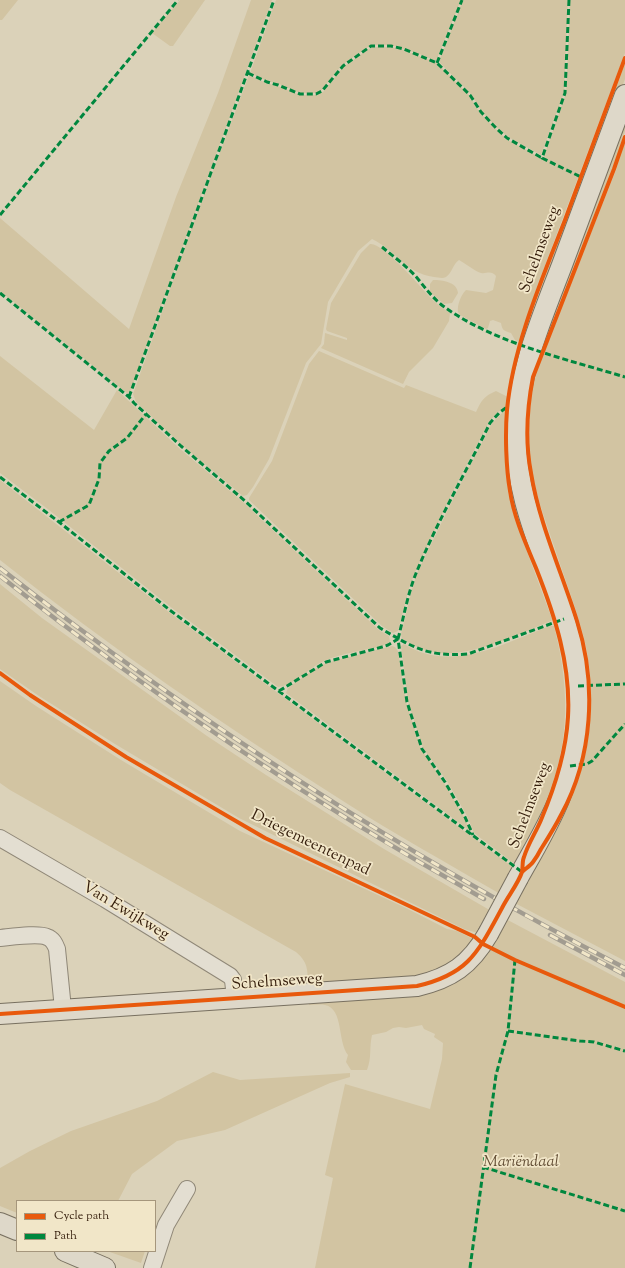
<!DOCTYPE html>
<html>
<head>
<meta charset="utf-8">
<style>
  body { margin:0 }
  #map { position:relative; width:625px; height:1268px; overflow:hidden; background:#dbd2b9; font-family:"Sorts Mill Goudy",serif }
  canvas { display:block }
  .legend { position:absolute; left:16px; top:1200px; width:140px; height:52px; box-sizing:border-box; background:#f1e6c8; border:1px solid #a5967c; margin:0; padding:5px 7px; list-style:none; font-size:12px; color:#341d0b }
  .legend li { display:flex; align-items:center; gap:8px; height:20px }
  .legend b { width:20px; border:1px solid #a5967c }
</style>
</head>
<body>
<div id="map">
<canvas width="625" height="1268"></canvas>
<ul class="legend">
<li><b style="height:5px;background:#e8590c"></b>Cycle path</li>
<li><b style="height:5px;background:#00873e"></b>Path</li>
</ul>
</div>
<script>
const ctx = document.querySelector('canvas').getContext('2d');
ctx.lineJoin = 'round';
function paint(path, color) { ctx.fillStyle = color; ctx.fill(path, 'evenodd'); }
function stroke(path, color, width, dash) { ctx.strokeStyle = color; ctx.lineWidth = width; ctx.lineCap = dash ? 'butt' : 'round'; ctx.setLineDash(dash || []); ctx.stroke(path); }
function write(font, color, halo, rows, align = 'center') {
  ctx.font = font + ' "Sorts Mill Goudy",serif'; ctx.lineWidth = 3.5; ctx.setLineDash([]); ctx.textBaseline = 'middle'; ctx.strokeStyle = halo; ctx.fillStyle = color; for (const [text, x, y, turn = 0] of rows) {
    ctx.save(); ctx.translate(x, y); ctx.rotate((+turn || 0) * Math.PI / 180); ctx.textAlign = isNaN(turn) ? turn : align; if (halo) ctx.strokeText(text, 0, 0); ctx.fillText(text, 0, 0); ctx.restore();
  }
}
paint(new Path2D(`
  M0 0H18L2 20H0Z
  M180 0H205L173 46H170L152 33Z
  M251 0H272L130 392 127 393 0 291V218L129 329 176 197 218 93Z
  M276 0H461L436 61 422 55 391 45H371L342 65 319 93H300L279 84 267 81 250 73Z
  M463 0H568L564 93 541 155 508 137 496 127 482 112 471 94 440 63V59Z
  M570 0H625V53L538 284 520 342 515 340 511 333C504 331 502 330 501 323L493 320 490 321 488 328 486 329 460 315 458 312C457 305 461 295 466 290L486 293 493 290 496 276C491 270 487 274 481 273 476 272 465 263 459 260 453 264 452 273 446 277 442 279 438 277 434 277 405 273 396 250 372 239L358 251 328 302 321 344 306 363 269 459 253 487 247 495 243 496 182 445 136 402 133 394 191 230 249 75 266 83 278 86 300 95H316L323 92 343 67 372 47H391L404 50 437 63 469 95 480 113 506 139 543 159 566 93Z
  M625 64V79L523 342 542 285Z
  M625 110V131L612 169 543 345 539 343Z
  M625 142V961L511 901C538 857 570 814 583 764 593 724 594 679 584 638 576 607 564 577 554 546 546 522 537 498 532 473 527 442 529 409 534 377L616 170Z
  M370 244C383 242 422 289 433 300 438 305 444 309 450 313L449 321 433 348 409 372 403 384 321 348 324 344 325 333 347 340V338L327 331 326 329 331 303 361 253Z
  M433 280C443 280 457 282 458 293L452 303 444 304 430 292V284Z
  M319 351 404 388 406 385 476 412C481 401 484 396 496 391L508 397 507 406 498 412 489 422 452 493 416 570 409 588 398 631 393 633 382 626 249 500V498L272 461 309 364Z
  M0 356 94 430 117 390 179 448 243 502 379 630 389 636 390 642 382 646C363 651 342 653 324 661 308 668 296 685 278 687L172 608 49 510 0 473Z
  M506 409 505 444 508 493 526 549 552 619 551 621C518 634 469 659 434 652 422 650 413 645 402 639L401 634 412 589 418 571 455 495 492 423Z
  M0 480 170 613 510 865 514 872 502 895C449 864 394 834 343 801 225 726 109 647 0 560Z
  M0 584 42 618 207 736 266 775 384 849 493 912 481 934 464 929 239 818 115 744 39 696 0 669Z
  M550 626H554C572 696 569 754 539 820 533 834 524 848 516 863L512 862 474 833 467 816 447 781 423 748 408 702 401 646 404 644C409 647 415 650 420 652 465 667 509 641 550 626Z
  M392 646 395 647 398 651 406 702 421 749 444 783 464 817 470 831 286 693 288 688 313 670 326 663Z
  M0 681 36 706 121 760 240 831 406 908 447 929 457 931 475 940 468 950 432 978 308 989C307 972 310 964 296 952L10 790 0 783Z
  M502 917 625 982V1268H315L333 1178 325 1175 345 1084 430 1109 442 1059 443 1043 434 1037 435 1034 424 1029 422 1025 406 1028 399 1027 393 1028 386 1032 372 1035C369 1048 372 1057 367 1070H351L346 1062 348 1055C337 1041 344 1009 325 1005 320 1004 314 1005 309 1005L308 998 437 986Z
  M213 1072 240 1080 350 1073V1077L330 1083 225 1130 177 1141 132 1174 118 1201H17V1213L0 1206V1168L30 1151 71 1131 157 1101Z
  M107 1251H145L141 1263Z`), '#d2c4a2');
const minor = new Path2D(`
  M0 838 105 899 230 976 233 980 235 998
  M0 938C11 937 38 933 47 937 53 939 55 944 57 949L63 1009
  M152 1268 166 1225 187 1189`);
const major = new Path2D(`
  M518 878C533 851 549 825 560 797 578 751 583 699 573 651 567 622 556 595 547 568 531 524 515 480 516 432 518 373 541 320 562 265 583 209 604 152 625 95
  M0 1014 417 986C451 978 470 965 488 934
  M0 1223 17 1230
  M65 1251 105 1268`);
stroke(minor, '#908878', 18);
stroke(major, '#787060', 22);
stroke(minor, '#e3ded1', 16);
stroke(major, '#ded8c9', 20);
const rail = new Path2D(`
  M0 568C195 721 405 855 625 968
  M0 576C152 696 314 804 484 899
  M550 935 625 975`);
stroke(rail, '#a29c90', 4.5);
stroke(rail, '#f1e6c8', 3, [9]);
const majorBridge = new Path2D(`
  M488 934 518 878`);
stroke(majorBridge, '#787060', 22, []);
stroke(majorBridge, '#ded8c9', 20);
stroke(new Path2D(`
  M569 0 565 93 542 158 581 177
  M437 63 462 0
  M248 73 267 82 278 85 300 94H316L322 91 343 66 371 46H391L404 49 437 63 470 95 481 112 496 128 507 138 542 158
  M0 215 178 0
  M382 247C394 257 408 267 418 279 426 289 433 298 443 306 494 343 566 359 625 377
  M0 293 129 397 134 403 181 446 245 501 380 628C414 648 428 657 468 654L564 619
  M129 397 274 0
  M0 477 59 522 171 611 522 872
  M59 522 89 505 99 479 100 463 109 451 127 438 146 414
  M398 639C404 616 408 592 417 571 438 520 466 472 490 423L499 413 507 407
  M578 686 625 684
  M279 691 326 662 382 647 388 645 398 639 407 702 422 749 445 782 465 817 473 835
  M570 766 587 764 592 761 625 724
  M508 1031 580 1041 594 1042 625 1051
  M483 1167 625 1211
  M470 1268 496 1075 508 1031 515 960`), '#00873e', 3, [6, 3]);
stroke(new Path2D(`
  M0 673 30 695 126 757 265 838 475 937 483 944 515 960 625 1007
  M522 872C525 869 530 866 533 862 536 858 539 853 541 849 548 838 555 827 561 815 593 757 597 684 577 621 562 573 539 523 531 473 525 442 527 408 533 377L614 169 625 137
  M0 1014 417 986C469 974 478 952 502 908 508 896 518 884 522 872 523 867 522 861 524 857 528 844 536 832 541 820 555 787 566 752 568 717 571 665 555 616 536 568 526 544 514 518 510 491 506 468 505 434 507 410 513 346 542 279 565 220 585 166 605 112 625 58`), '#e8590c', 4);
write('16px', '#341d0b', '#f1e6c8', [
  ["Schelmseweg",541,250,-70],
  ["Schelmseweg",531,806,-69],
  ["Driegemeentenpad",310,844,26],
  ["Van Ewijkweg",125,912,31],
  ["Schelmseweg",277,983,-4]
]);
write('italic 16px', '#614c33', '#f1e6c8', [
  ["Mariëndaal",521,1163]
]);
</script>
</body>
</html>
